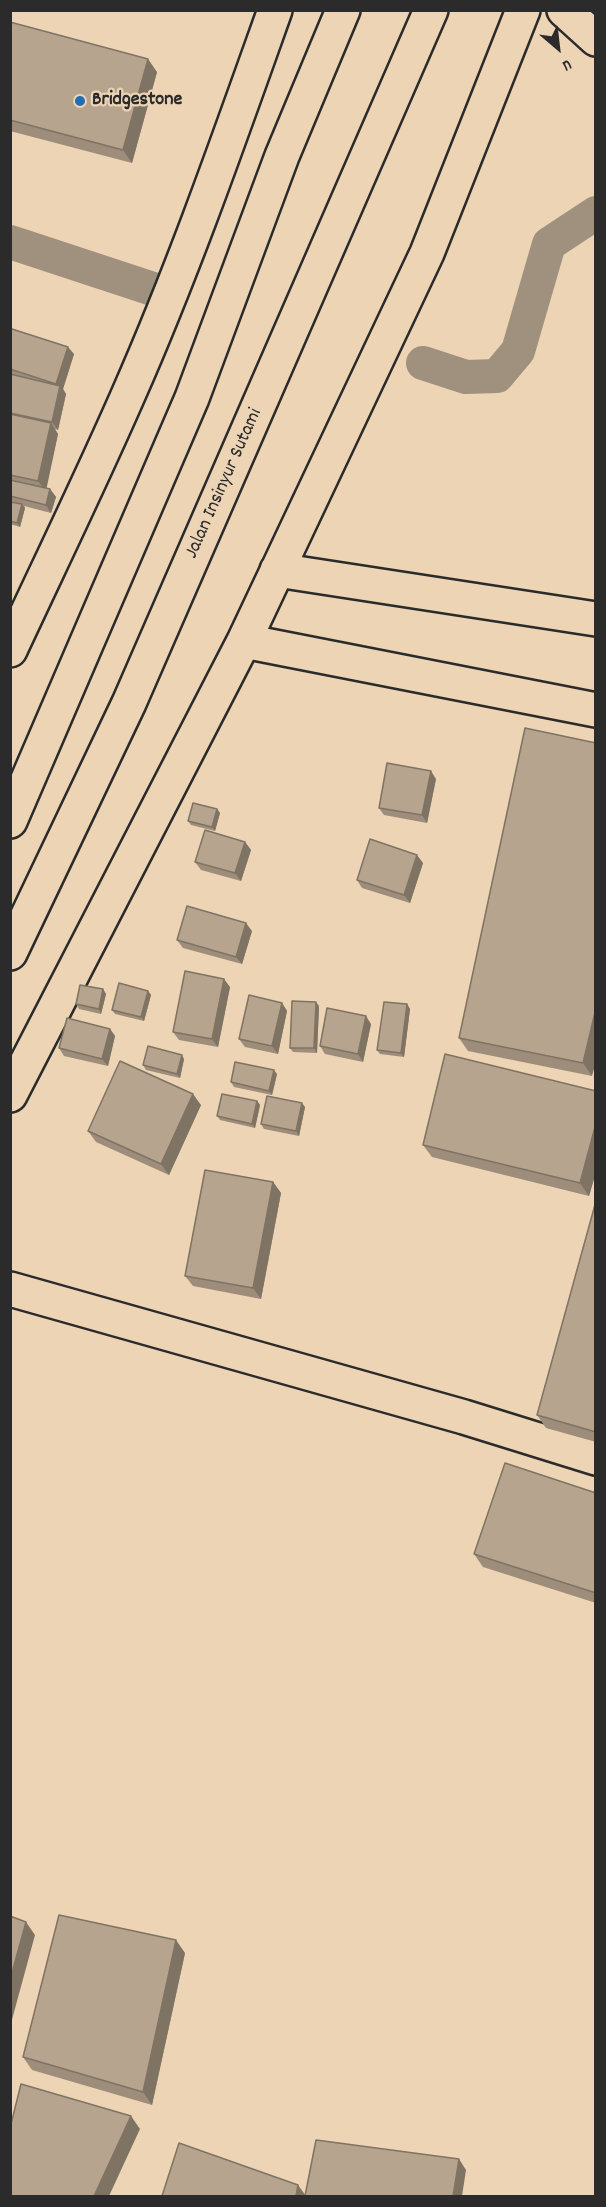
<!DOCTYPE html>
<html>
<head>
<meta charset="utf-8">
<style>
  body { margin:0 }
  #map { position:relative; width:606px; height:2207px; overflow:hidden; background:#ecd4b4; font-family:Dekko,sans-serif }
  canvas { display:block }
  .frame { position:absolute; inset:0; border:12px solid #2b2b2b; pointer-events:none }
  .north { position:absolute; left:528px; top:18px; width:60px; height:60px; -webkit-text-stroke:4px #ecd4b4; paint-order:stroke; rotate:152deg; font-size:16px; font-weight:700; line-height:24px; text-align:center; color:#2b2b2b }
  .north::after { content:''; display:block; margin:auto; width:21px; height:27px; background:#2b2b2b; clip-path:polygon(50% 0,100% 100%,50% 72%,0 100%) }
</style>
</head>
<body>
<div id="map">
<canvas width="606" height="2207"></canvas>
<div class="frame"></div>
<div class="north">U</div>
</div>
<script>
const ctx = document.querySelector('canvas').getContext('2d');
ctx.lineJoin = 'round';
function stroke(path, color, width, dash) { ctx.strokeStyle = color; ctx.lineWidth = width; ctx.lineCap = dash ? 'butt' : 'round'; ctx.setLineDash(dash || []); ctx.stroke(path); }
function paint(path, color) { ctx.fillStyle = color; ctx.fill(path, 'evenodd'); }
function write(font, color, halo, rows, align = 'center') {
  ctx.font = font + ' Dekko,sans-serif'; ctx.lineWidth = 4.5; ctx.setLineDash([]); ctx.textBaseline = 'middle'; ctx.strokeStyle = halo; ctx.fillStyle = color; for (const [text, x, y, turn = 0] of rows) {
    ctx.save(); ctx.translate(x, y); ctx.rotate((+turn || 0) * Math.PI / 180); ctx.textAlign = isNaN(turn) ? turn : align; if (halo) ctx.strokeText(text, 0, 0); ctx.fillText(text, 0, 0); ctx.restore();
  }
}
stroke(new Path2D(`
  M10 242 168 294
  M423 363 466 377 497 376 518 351 549 244 596 213`), '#a0917e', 34);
const minor = new Path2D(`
  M564 10 596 39
  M277 570 596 619
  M244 641 596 710
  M10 650C50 564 91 480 129 393 184 268 229 139 275 10
  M10 1095 244 641 427 253 523 10
  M10 1289 464 1417 596 1458`);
const highway = new Path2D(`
  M10 821 192 398 282 156 343 10
  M10 953 129 703 431 10`);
stroke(minor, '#2b2b2b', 38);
stroke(highway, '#2b2b2b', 38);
stroke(minor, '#ecd4b4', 33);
stroke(highway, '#ecd4b4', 33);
paint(new Path2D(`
  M10 22 157 72 132 163 10 131Z
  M10 333 74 354 63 389 66 394 58 430 55 429 58 434 46 488 50 489 56 497 51 513 24 506 25 508 20 527 10 524Z
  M525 728 592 1076 468 1051 459 1038Z
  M436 779 427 823 384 815 379 808Z
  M217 809 220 813 215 831 191 825 188 821Z
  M245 842 251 850 241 881 201 870 195 862Z
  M423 863 410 903 362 888 357 880Z
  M252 931 242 964 183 948 177 940Z
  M230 987 218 1047 179 1040 173 1032Z
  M103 989 106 994 101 1014 79 1009 76 1004Z
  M148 991 151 995 144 1021 115 1014 112 1010Z
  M282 1003 287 1011 278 1054 245 1047 239 1039Z
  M407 1004 410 1009 404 1057 380 1054 377 1050Z
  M319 1006 317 1053 293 1052 290 1048Z
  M371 1024 363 1062 325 1054 320 1046Z
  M110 1029 115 1036 108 1066 64 1056 59 1048Z
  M184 1059 180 1078 146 1070 143 1065Z
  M277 1074 272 1095 234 1087 231 1082Z
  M596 1091V1172L589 1196 432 1157 423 1145Z
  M257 1101 260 1105 255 1128 220 1120 217 1116Z
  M201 1105 169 1175 96 1142 88 1131Z
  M305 1107 299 1136 264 1129 261 1124Z
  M273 1182 281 1193 261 1299 193 1286 185 1276Z
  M596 1201V1442L546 1428 537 1415Z
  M596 1493V1603L483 1567 474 1554Z
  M185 1953 152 2105 32 2070 23 2057Z`), '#9d8d7a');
paint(new Path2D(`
  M148 59 157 72 132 163 123 150Z
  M68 347 74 354 63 389 66 394 58 430 52 422 60 389 56 384Z
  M51 423 58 434 46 491 38 481Z
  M50 489 56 497 51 513 46 505Z
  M22 504 25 508 20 527 17 523Z
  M431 771 436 779 427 823 422 815Z
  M217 809 220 813 215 831 212 827Z
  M245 842 251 850 241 881 235 873Z
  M417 855 423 863 410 903 404 895Z
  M246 923 252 931 242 964 236 957Z
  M224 979 230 987 218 1047 212 1039Z
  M103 989 106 994 101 1014 99 1009Z
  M148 991 151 995 144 1021 141 1017Z
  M316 1002 319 1006 317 1053 314 1048Z
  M282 1003 287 1011 278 1054 272 1046Z
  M407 1004 410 1009 404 1057 401 1053Z
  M596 1008V1062L592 1076 583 1063Z
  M366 1016 371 1024 363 1062 358 1054Z
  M110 1029 115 1036 108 1066 102 1059Z
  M182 1055 184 1059 180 1078 177 1074Z
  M274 1070 277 1074 272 1095 269 1091Z
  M193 1094 201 1105 169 1175 161 1164Z
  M257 1101 260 1105 255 1128 252 1124Z
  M302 1103 305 1107 299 1136 296 1131Z
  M596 1123V1172L589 1196 580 1183Z
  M273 1182 281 1193 261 1299 253 1288Z
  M26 1922 35 1935 10 2027V1980Z
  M176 1940 185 1953 152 2105 143 2092Z
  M131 2116 140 2129 109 2196H94Z
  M459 2159 466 2170 462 2196H453Z
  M298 2185 306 2196H296Z`), '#7f7363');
const building = new Path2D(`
  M10 22 148 59 123 150 10 120Z
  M12 329 68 347 56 384 10 369V333Z
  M10 374 60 386 52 422 10 413Z
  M10 414 51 423 38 481 10 475Z
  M10 480 50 489 46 505 10 496Z
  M10 502 22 504 17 523 10 521Z
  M525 728 596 743V1008L583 1063 459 1038Z
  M387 763 431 771 422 815 379 808Z
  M193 803 217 809 212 827 188 821Z
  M205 830 245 842 235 873 195 862Z
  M370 839 417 855 404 895 357 880Z
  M187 906 246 923 236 957 177 940Z
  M185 971 224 979 212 1039 173 1032Z
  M119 983 148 991 141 1017 112 1010Z
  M80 985 103 989 99 1009 76 1004Z
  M249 995 282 1003 272 1046 239 1039Z
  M292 1001 316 1002 314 1048H290Z
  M384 1002 407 1004 401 1053 377 1050Z
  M327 1008 366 1016 358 1054 320 1046Z
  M67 1018 110 1029 102 1059 59 1048Z
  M148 1046 182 1055 177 1074 143 1065Z
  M445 1054 596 1091V1123L580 1183 423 1145Z
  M120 1061 193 1094 161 1164 88 1131Z
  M235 1062 274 1070 269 1091 231 1082Z
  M222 1094 257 1101 252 1124 217 1116Z
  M267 1096 302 1103 296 1131 261 1124Z
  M205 1170 273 1182 253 1288 185 1276Z
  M596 1201V1432L537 1415Z
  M505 1463 596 1493V1593L474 1554Z
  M59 1915 176 1940 143 2092 23 2057Z
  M10 1916 26 1922 10 1980Z
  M21 2084 131 2116 94 2196H10V2128Z
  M316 2140 459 2159 453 2196H305Z
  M179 2143 298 2185 296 2196H162Z`);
paint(building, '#b6a48e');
stroke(building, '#7f7363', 1.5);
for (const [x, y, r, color] of [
  [80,101,6,"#1f6fb2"]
]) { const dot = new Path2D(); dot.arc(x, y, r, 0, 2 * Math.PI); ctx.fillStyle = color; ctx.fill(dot); stroke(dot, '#ecd4b4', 2); }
write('bold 20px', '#2b2b2b', '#ecd4b4', [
  ["Bridgestone",92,101]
], 'left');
write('20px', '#2b2b2b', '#ecd4b4', [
  ["Jalan Insinyur Sutami",225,484,-66]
]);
</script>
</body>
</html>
